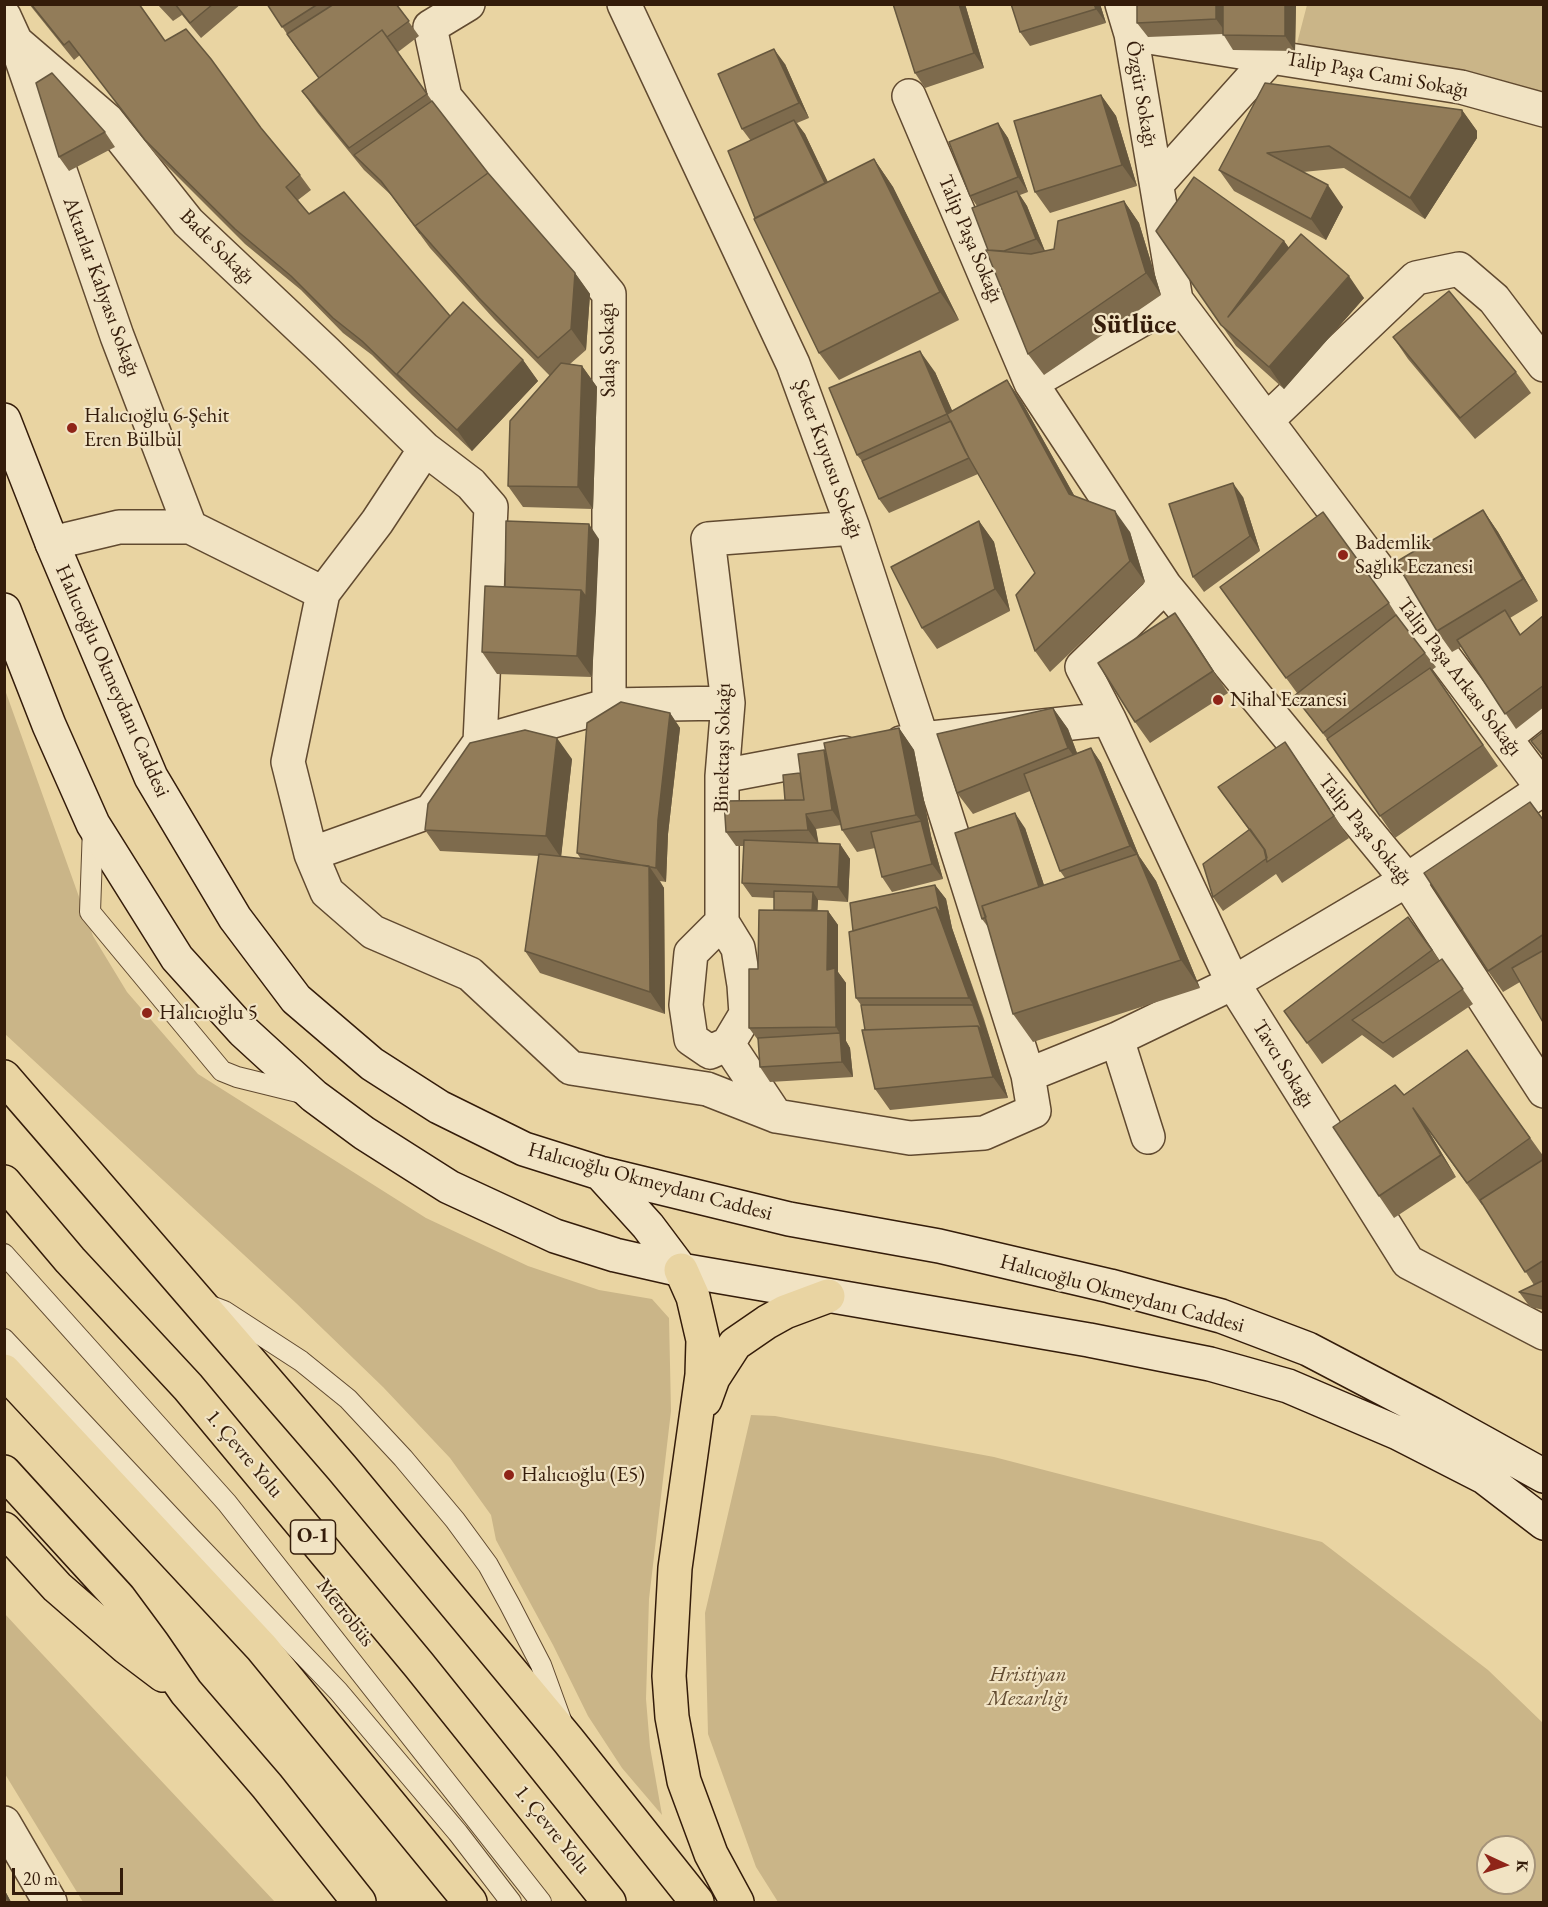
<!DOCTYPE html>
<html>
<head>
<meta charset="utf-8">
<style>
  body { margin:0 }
  #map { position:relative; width:1548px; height:1907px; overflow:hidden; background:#e9d4a2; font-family:"EB Garamond",serif }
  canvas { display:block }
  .frame { position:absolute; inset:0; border:6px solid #341c0a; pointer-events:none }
  .north { position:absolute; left:1476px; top:1835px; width:60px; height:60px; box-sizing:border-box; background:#f1e3c3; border:2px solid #a59379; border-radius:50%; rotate:94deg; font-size:16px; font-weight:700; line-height:24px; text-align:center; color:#341c0a }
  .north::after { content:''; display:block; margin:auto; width:21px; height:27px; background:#8f2418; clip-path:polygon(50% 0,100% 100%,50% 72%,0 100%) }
  .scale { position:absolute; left:12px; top:1868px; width:111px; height:27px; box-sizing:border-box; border:3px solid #341c0a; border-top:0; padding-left:8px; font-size:18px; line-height:21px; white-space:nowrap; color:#341c0a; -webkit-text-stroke:4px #f1e3c3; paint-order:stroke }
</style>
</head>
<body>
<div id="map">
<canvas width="1548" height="1907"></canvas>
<div class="frame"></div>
<div class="north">K</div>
<div class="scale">20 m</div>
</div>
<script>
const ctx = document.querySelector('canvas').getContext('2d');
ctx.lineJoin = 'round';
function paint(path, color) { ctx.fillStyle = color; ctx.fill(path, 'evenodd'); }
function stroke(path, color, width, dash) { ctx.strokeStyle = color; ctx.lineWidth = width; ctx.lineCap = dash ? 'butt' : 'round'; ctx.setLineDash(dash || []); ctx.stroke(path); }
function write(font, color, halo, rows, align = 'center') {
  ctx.font = font + ' "EB Garamond",serif'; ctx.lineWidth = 4.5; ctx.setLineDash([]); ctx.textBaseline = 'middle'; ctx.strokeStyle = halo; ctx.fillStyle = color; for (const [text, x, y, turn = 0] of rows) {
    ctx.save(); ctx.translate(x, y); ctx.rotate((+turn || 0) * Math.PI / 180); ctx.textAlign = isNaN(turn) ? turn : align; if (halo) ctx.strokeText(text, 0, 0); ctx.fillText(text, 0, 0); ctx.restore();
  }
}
paint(new Path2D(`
  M1307 5H1543V117L1295 51Z
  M4 687 93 936 127 992 198 1074 426 1218 528 1266 599 1290 652 1299 669 1318 671 1411 649 1599 646 1699 650 1747 662 1815 622 1768 588 1716 553 1645 496 1540 491 1515 450 1458 383 1387 296 1303 5 1034Z
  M751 1415 775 1416 994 1457 1322 1542 1488 1670 1543 1723V1902H778L756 1867 708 1734 705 1613ZM1488 1847H1524V1883H1488Z
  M5 1614 28 1639 275 1902H83L5 1774Z`), '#cab588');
const lane = new Path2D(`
  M93 827 90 912 222 1071 237 1077 306 1094
  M4 1254 227 1503 541 1902
  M211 1306 224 1311 301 1361 348 1399 403 1458 455 1520 488 1565 510 1605 541 1665 561 1720
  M4 1339 188 1535 338 1691 458 1833 511 1902`);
const street = new Path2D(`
  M468 4 430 27 445 97 609 294V705
  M624 4 793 364 853 528 922 739 901 743
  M1122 4 1131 34 1176 300 1544 790
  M4 16 15 40 117 336 190 527H119L52 543
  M1131 34 1271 57
  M15 41 107 120 188 222 327 353 425 449
  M909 96 1031 383
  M1157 184 1271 57 1461 87 1544 110
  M1176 300 1031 383 1165 586 1407 880 1544 1091
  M1267 420 1416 278 1459 269 1494 299 1544 365
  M190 527 323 593 288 762 311 854 431 811 480 742 609 705 728 703
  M1165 586 1082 667 1109 719 1233 983 1408 1262 1544 1333
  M323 593 377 522 425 449 471 484 491 507 480 742
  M1109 719 922 739 1028 1075 1117 1039 1233 983 1407 880 1543 789
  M1503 735 1516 729 1544 707
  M722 776 844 753
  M311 854 327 892 373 932 470 974 571 1068 707 1089 776 1116 910 1138 984 1133 1034 1111 1028 1075
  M722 922 691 953 686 1005 691 1039 710 1052 728 1044 746 1014 744 985 738 948 722 922V776L728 703 708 539 853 528
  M1117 1039 1148 1137
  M728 1044 776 1116
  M4 1823 50 1902`);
const secondary = new Path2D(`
  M4 420 52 543 151 777 235 918 296 999 372 1064 439 1107 524 1149 600 1173 789 1219 939 1246 1110 1286 1221 1316 1308 1349 1432 1414 1544 1476
  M4 610 49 725 93 824 177 958 243 1031 314 1096 364 1133 449 1187 555 1236 615 1255 681 1270 1089 1340 1210 1364 1288 1386 1398 1433 1484 1477 1544 1523
  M600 1173 648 1226 681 1270`);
const highway = new Path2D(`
  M4 1077 342 1468 568 1740 697 1902
  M4 1182 70 1260 188 1387 419 1665 609 1902
  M681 1270 693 1297 703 1340 702 1375 675 1568 669 1676 672 1717 684 1781 711 1854 737 1902
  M4 1371 262 1648 470 1902
  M705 1400 713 1378 735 1344 767 1322 785 1312 828 1296
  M4 1472 119 1598 153 1644 186 1692 267 1786 359 1902
  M4 1529 57 1587 126 1647 163 1675`);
stroke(lane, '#614a30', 22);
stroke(street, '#614a30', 36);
stroke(secondary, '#341c0a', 36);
stroke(highway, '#341c0a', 36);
stroke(lane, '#f1e3c3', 20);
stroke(street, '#f1e3c3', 33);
stroke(secondary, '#f1e3c3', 33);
stroke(highway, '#e9d4a2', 33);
paint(new Path2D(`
  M29 4H139L165 41 261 128 300 175 311 190 298 200 309 214 450 316 523 360 538 381 472 451 412 395 372 355 343 333 301 290 245 244 156 155 80 55 74 60Z
  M157 4H241L201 38 182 15 173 21Z
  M267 4H396L419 36 398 52 432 101 488 173 575 273 590 294 586 350 570 364 582 366 597 387 593 509 523 507 508 486 550 376 494 319 430 248 391 195 364 170 317 112 302 91 319 78 297 49Z
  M893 4H965L984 68 925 88 915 73Z
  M1011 4H1100L1106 23 1030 46 1020 32Z
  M1137 4H1296L1295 51 1233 50 1223 34 1148 37 1137 23Z
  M785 64 809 118 797 123 805 134 828 182 874 159 893 187 959 320 839 380 819 353 755 218 751 141 742 129Z
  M1265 83 1462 110 1477 131V138L1425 219 1344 168 1303 172 1343 207 1326 240 1234 191 1219 170Z
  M1101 95 1116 116 1137 186 1050 213 1035 192Z
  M998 123 1008 138 1028 192 1020 195 1027 206 1045 251 1054 249 1124 201 1139 223 1161 295 1044 375 1028 354 988 250 977 206 970 196Z
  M105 132 115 147 69 171 59 157Z
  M1156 231 1284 241 1289 248 1364 298 1284 389 1236 346Z
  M1393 337 1516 372 1531 393 1475 439 1408 359Z
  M935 372 952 411 1007 380 1022 402 1074 495 1130 532 1145 582 1050 672 1035 651V573L978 474 889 513 879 499 862 461 857 455Z
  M1243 497 1260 551 1204 592 1193 577Z
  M1483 510 1498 532 1538 601 1510 618 1521 635 1544 615V707L1516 729 1461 647 1452 652 1437 631Z
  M979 521 994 542 1010 611 937 649 922 628Z
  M599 539 592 677 497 674 482 652 505 587Z
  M1220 587 1389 603 1403 625 1436 667 1432 670 1498 766 1395 838 1334 748 1294 696 1297 693Z
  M1175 613 1228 693 1150 743 1135 722Z
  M1053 708 1068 729 1077 753 1091 748 1101 763 1139 856 1156 881 1200 988 1033 1042 1013 1014 988 927 982 919 1025 828 1044 885 1065 878 1060 871 1030 791 973 814 957 793Z
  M670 713 680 728 668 834 666 882 660 881 664 888 665 1014 540 973 525 951 539 856 440 851 425 830 572 759 561 856 581 859 577 853Z
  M899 728 914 750 931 836 943 879 892 892 882 877 875 848 857 852 842 830 841 825 816 829 818 843 840 844 850 859 848 902 818 900 817 910 828 911 838 925V972L846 983V1041L850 1048 853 1077 770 1082 760 1067 758 1040 749 1028 758 969 774 910V898L752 897 742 883 744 846H736L726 832 785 800 800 773 826 753Z
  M1300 764 1349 838 1282 883 1276 874 1223 911 1213 897 1249 830 1218 787Z
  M1530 802 1544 820V1024L1520 982 1503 992 1488 971Z
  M935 885 946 899 952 928 984 1019 1008 1098 890 1110 875 1089 861 1005 856 998 853 931Z
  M1408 917 1440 961 1442 959 1473 1004 1393 1058 1362 1035 1322 1064 1284 1011Z
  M1467 1050 1544 1157V1310L1530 1307 1519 1292 1534 1285 1483 1204 1482 1205 1428 1130 1456 1177 1394 1218 1379 1196 1404 1095Z
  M4 1889 11 1902H4Z`), '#7e6b4d');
paint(new Path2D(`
  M959 4H965L984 68 974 53Z
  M1094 4H1100L1106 23 1096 9Z
  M1216 4H1225L1227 34 1216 19Z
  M1285 4H1296L1295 51 1285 36Z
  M774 49 785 64 809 118 799 103Z
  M1101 95 1116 116 1137 186 1122 165Z
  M1462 110 1477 131V138L1425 219 1410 198Z
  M794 120 805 134 839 206 829 191Z
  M998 123 1008 138 1028 192 1018 177Z
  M874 159 893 187 959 320 940 292Z
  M1328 185 1343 207 1326 240 1311 219Z
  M1017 191 1027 206 1046 254 1036 239Z
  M1124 201 1139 223 1161 295 1146 273Z
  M1284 241 1299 262 1228 317Z
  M575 273 590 294 586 350 571 329Z
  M1349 276 1364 298 1284 389 1269 367Z
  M920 351 935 372 980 473 947 414Z
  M523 360 538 381 472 451 457 430Z
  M582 366 597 387 593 509 578 487Z
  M1007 380 1022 402 1085 515 1069 494Z
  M1233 483 1243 497 1260 551 1250 536Z
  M1483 510 1498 532 1538 601 1523 579Z
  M1115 511 1130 532 1145 582 1130 561Z
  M979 521 994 542 1010 611 995 589Z
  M589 524 599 539 596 611 586 597Z
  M581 590 596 611 592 677 577 656Z
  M1175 613 1190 634 1228 693 1213 671Z
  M1053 708 1068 729 1083 769 1068 748Z
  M670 713 680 728 668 834 666 882 656 868 658 820Z
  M899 728 914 750 931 836 943 879 932 864 921 821 916 815Z
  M557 738 572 759 561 858 546 836Z
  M1285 742 1300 764 1349 838 1334 816Z
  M1091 748 1101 763 1139 856 1156 881 1200 988 1181 960 1139 858 1130 846Z
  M824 750 834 765 842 825 832 810Z
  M1015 813 1025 828 1053 912 1043 897Z
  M806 814 816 829 819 845 808 830Z
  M840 844 850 859 848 902 838 887Z
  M649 866 664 888 665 1014 650 992Z
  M935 885 946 899 952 928 993 1048 983 1033 973 1005 969 998 936 907Z
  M813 892 818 900 817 925 812 917Z
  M828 911 838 925V972L846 983V1041L850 1048 853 1077 842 1062 840 1034 836 1027 827 970Z
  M978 1026 993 1048 1008 1098 993 1077Z
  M1413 1108 1428 1130 1456 1177 1441 1155Z
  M4 1889 11 1902H9L4 1897Z`), '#66573e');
const building = new Path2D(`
  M31 4H139L165 41 186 29 211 59 261 128 300 175 286 187 309 214 344 192 450 316 397 374 402 380 362 341 333 318 291 276 235 229 145 140 69 41 64 45Z
  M175 4H213L190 23Z
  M267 4H318L282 27Z
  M334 4H396L409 21 387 37 382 30 319 78 287 34Z
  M893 4H959L974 53 915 73Z
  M1011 4H1094L1096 9 1020 32Z
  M1137 4H1216V19L1137 23Z
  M1223 4H1285V36L1223 35Z
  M382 30 427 94 349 148 302 91Z
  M774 49 799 103 742 129 718 74Z
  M52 73 105 132 59 157 36 83Z
  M1265 83 1462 110V116L1410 198 1329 146 1267 153 1328 185 1311 219 1219 170Z
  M1101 95 1122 165 1035 192 1014 121Z
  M432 101 488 173 415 226 420 233 381 181 354 155Z
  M794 120 825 183 755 218 728 151Z
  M998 123 1018 177 970 196 949 142Z
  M874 159 940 292 819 353 754 219Z
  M488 173 575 273 571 329 538 358 479 298 415 226Z
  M1194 177 1284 241 1228 317 1301 234 1349 276 1269 367 1221 325 1156 231Z
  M1017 191 1036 239 1004 251 988 250 972 208Z
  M1124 201 1146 273 1028 354 986 250 1031 254 1054 249 1058 221Z
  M1449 291 1516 372 1460 418 1393 337Z
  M463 302 523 360 457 430 397 374Z
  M920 351 947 414 857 455 829 388Z
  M561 363 582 366 578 487 508 486 510 421Z
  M1007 380 1069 494 1115 511 1130 561 1035 651 1016 595 1035 573 965 451 947 414Z
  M951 421 969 458 879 499 862 461Z
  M1233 483 1250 536 1193 577 1169 504Z
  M1483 510 1523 579 1437 631 1396 562Z
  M1323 512 1389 603 1286 678 1220 587Z
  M506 521 589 524 586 597 581 590 505 587Z
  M979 521 995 589 922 628 891 567Z
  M485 586 581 590 577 656 482 652Z
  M1505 610 1520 635 1544 615V685L1505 714 1457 640Z
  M1175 613 1213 671 1135 722 1098 663Z
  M1396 615 1425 653 1323 733 1294 696Z
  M1430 668 1483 745 1380 816 1327 739Z
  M621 702 670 713 658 820 656 868 577 853 587 723Z
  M1053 708 1068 748 957 793 937 734Z
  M899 728 916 815 842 830 824 743Z
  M525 730 557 738 546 836 425 830 428 804 470 743Z
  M1544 731V757L1531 741Z
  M1285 742 1334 816 1267 862 1264 849 1218 787Z
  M1091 748 1130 846 1060 871 1024 774Z
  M824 750 832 810 806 814 808 830 726 832 724 801 804 800 798 754Z
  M800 773 804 800H785L783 775Z
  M1530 802 1544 821V934L1488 971 1424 873Z
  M1015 813 1039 887 982 906 986 917 982 919 955 833Z
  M921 821 932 864 882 877 871 832Z
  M1250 829 1265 850 1267 858 1213 897 1203 864Z
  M744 840 840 844 838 887 742 883Z
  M539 854 649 866 650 992 525 951Z
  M1137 854 1181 960 1013 1014 982 906Z
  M935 885 941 914 936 907 853 931 850 903Z
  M774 891 813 892 812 910H774Z
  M936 907 969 998H856L849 932Z
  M759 910 828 911 827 970 835 968 836 1027 749 1028V969H758Z
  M1408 917 1432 950 1307 1043 1284 1011Z
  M1544 950V1024L1512 968Z
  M1442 959 1463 989 1383 1043 1352 1020Z
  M861 1005H973L983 1033 978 1026 865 1030Z
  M978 1026 993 1077 875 1089 862 1030Z
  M840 1033 842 1062 760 1067 758 1038Z
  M1467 1050 1530 1138 1467 1183 1413 1108 1441 1155 1379 1196 1333 1127 1395 1085 1404 1095Z
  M1544 1159V1260L1525 1272 1480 1200Z
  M1544 1280V1297L1519 1292Z`);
paint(building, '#927c59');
stroke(building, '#66573e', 1.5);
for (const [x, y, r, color] of [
  [72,428,6,"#8f2418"],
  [1343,555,6,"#8f2418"],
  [1218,700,6,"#8f2418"],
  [147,1013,6,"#8f2418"],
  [509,1475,6,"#8f2418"]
]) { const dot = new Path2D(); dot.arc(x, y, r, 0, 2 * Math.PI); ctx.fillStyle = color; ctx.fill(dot); stroke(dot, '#f1e3c3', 2); }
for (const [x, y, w] of [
  [313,1537,45]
]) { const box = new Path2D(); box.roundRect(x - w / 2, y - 17, w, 34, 4.5); ctx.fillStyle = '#f1e3c3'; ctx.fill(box); stroke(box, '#341c0a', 1.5); }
write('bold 20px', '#341c0a', null, [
  ["O-1",313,1537]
]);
write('21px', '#341c0a', '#f1e3c3', [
  ["Talip Paşa Cami Sokağı",1377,75,10],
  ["Özgür Sokağı",1141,94,80],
  ["Talip Paşa Sokağı",970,239,67],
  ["Bade Sokağı",217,247,45],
  ["Aktarlar Kahyası Sokağı",101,287,70],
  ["Salaş Sokağı",608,350,-91],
  ["Şeker Kuyusu Sokağı",828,459,70],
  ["Talip Paşa Arkası Sokağı",1459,677,53],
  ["Halıcıoğlu Okmeydanı Caddesi",112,681,66],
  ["Binektaşı Sokağı",723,748,-89],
  ["Talip Paşa Sokağı",1365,830,51],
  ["Tavcı Sokağı",1283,1064,58],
  ["Halıcıoğlu Okmeydanı Caddesi",650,1182,15],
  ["Halıcıoğlu Okmeydanı Caddesi",1122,1294,15],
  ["1. Çevre Yolu",244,1454,50],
  ["Metrobüs",345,1613,52],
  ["1. Çevre Yolu",552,1830,51]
]);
write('21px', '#341c0a', '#f1e3c3', [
  ["Halıcıoğlu 6-Şehit",84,416],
  ["Eren Bülbül",84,440],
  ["Bademlik",1355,543],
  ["Sağlık Eczanesi",1355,567],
  ["Nihal Eczanesi",1230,700],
  ["Halıcıoğlu 5",159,1013],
  ["Halıcıoğlu (E5)",521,1475]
], 'left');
write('italic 21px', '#614a30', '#f1e3c3', [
  ["Hristiyan",1028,1675],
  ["Mezarlığı",1028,1699]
]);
write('bold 27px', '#341c0a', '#f1e3c3', [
  ["Sütlüce",1135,326]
]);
</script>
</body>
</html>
